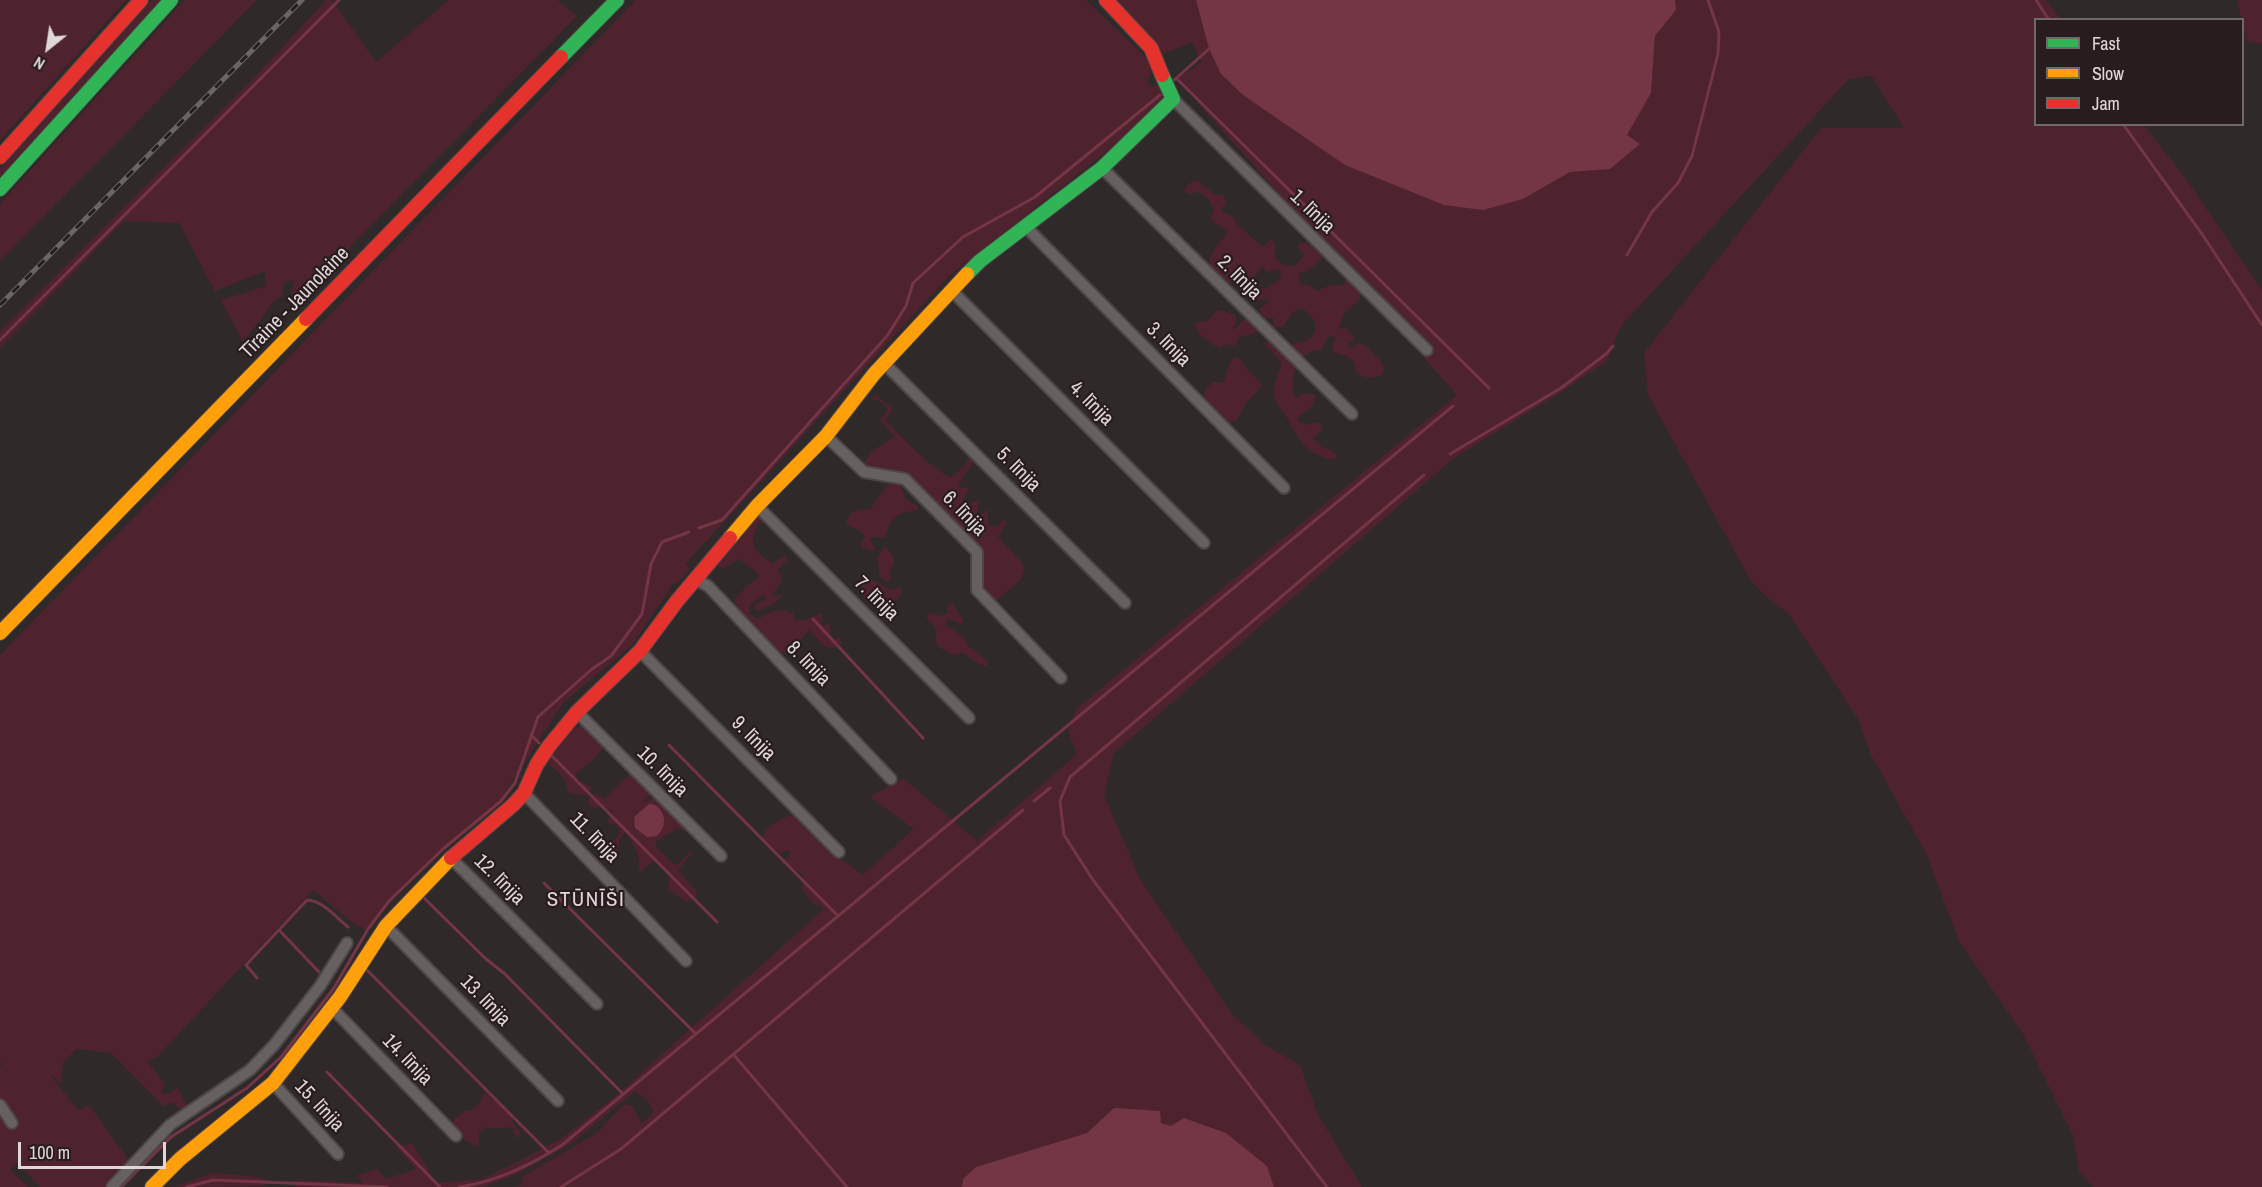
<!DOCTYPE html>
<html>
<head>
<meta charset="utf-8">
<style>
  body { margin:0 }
  #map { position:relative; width:2262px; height:1187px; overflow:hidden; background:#30292a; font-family:"Archivo Narrow",sans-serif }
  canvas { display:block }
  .legend { position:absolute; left:2034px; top:18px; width:210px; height:108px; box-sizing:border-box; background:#291c1f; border:2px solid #726769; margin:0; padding:8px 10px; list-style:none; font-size:18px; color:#e0d7d9 }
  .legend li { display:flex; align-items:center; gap:12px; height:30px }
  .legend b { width:30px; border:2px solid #726769 }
  .north { position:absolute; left:18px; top:18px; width:60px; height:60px; -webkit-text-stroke:4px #291c1f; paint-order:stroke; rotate:210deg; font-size:16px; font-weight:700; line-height:24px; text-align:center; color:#e0d7d9 }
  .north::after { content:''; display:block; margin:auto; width:21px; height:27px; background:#e0d7d9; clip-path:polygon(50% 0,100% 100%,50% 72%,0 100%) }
  .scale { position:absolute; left:18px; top:1142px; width:148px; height:27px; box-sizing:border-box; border:3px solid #e0d7d9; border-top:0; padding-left:8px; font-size:18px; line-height:21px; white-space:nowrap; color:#e0d7d9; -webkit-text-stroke:4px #291c1f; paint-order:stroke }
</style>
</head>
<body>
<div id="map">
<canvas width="2262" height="1187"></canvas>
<ul class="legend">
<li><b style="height:8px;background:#30b455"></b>Fast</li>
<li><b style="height:8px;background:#ff9f0a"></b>Slow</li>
<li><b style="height:8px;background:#e5322d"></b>Jam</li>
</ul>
<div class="north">N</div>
<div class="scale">100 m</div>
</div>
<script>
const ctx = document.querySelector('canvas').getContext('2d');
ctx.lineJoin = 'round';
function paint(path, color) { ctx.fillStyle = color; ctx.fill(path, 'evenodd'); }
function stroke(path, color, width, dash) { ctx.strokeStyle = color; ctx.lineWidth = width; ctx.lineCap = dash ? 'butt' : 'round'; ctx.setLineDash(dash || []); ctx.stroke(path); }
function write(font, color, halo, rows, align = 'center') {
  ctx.font = font + ' "Archivo Narrow",sans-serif'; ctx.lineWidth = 4.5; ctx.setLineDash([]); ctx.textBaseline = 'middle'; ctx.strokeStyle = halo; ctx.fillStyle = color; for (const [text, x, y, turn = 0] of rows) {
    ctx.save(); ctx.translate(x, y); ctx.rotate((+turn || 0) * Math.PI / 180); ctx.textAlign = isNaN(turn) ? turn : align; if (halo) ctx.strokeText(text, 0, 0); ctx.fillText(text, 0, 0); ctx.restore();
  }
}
paint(new Path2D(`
  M0 0H126L0 140Z
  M152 0H161L0 177V168Z
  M185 0H257L0 261V204Z
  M326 0H332L376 62 449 0H557L577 16 305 293 291 294 294 280 284 282 282 297 275 300 243 342 221 300 266 286 265 271 215 291 179 223 124 221 0 348V331L255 77Z
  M636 0H1086L1154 65 1147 81 1153 87 1161 83 1173 99 950 275 690 559 686 565 690 569 676 584 674 582 632 645 563 703 494 810 433 858 390 903 368 931 354 924 313 890 156 1058 147 1061 165 1084 161 1091 166 1094 178 1088 188 1108 182 1111 172 1102 163 1106 111 1053 76 1049 63 1063 61 1084 52 1075 51 1076 78 1110 89 1105 130 1162 105 1187H40L18 1163 10 1170 28 1187H0V1116L9 1127 0 1102V1067L2 1064 0 1062V655Z
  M1112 0H1196L1209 49 1221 73 1243 95 1301 133 1523 199 1570 172 1610 169 1639 144 1626 135 1651 93 1655 36 1676 10 1675 0H2046L2061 19 2036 20V124L2144 125 2186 179 2262 290V1187H2093L2079 1172 2073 1135 2023 1034 1959 941 1926 853 1871 755 1858 719 1788 613 1770 600 1751 581 1648 395 1644 353 1821 128H1904L1871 75 1848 80 1621 326 1607 361 1563 391 1454 458 1114 753 1104 795 1140 879 1232 1014 1265 1045 1300 1065 1318 1115 1362 1187H1274L1267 1166 1171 1126 1114 1108 1087 1133 976 1167 963 1179 962 1187H514L524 1184 520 1178 597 1133 624 1104 632 1106 642 1123 653 1113 651 1106 646 1099 635 1091 572 1143 517 1174 483 1187H296L294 1180 363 1183 357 1175 377 1169 386 1179 416 1169 396 1146 413 1144 436 1183 483 1179 561 1139 619 1093 823 910 822 905H814L802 889 804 880 802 874 783 863V860L790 856 789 851 786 850 780 854 772 847 762 842C763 826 782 817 796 814L820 837 821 844 863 875 914 829 870 797 903 778 977 841 1077 754 1068 731 1077 708 1457 395 1177 79 1202 62 1199 58 1193 42 1164 54Z
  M2237 0H2262V44L2246 41Z
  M1197 180 1214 194 1223 195 1226 201 1221 210 1233 217 1238 225 1261 246 1263 247 1271 239 1273 240 1276 248 1275 258 1284 265 1295 266 1304 255 1303 253 1297 247 1300 242 1311 244 1323 256 1322 259 1307 271 1299 274 1300 285 1308 284 1317 291 1330 285H1343L1346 281H1349L1361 292 1359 300 1344 314 1339 327 1341 329 1345 327 1354 337 1352 342 1348 343 1349 348 1359 343 1369 348 1384 366 1383 374C1375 380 1366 378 1357 374L1353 360 1346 356 1333 352 1332 344 1336 338 1333 336 1328 337 1322 350H1314L1304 356H1301L1290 348 1293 344C1298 342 1303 342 1307 340 1324 332 1313 311 1299 308L1292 313 1283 327 1272 328 1274 320 1273 318H1264L1259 309 1268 303 1269 300C1266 299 1263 300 1260 300 1248 301 1241 292 1236 285 1230 283 1225 279 1219 276 1198 263 1217 246 1228 232L1210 219 1214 209 1206 196 1197 192 1189 194 1184 190 1192 181ZM1262 266 1267 272 1278 269 1282 275 1279 280 1266 289 1254 286 1251 282Z
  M1221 310 1235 315 1237 321 1232 329 1233 330 1245 319 1250 320 1257 330 1255 333 1237 338 1236 346 1226 344 1221 348C1208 344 1200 336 1194 324L1199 321 1207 322 1216 311Z
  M1267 342H1272L1295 362C1296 375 1289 384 1295 396L1298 397 1302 394H1314L1316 396 1310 409 1297 417V420L1304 425 1316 422 1322 425V431L1313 438 1323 448 1331 450 1338 456 1333 460C1308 455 1298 439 1287 418 1281 408 1273 402 1274 389 1275 379 1281 371 1281 362L1266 345Z
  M1236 357 1243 361C1246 373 1257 375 1262 386L1245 405 1237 420 1229 423 1209 407 1203 399 1205 390 1213 382H1224L1231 360Z
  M876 395 893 409 885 420C898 432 936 475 952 477L964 466 970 457H973L972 464 958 485 959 487 970 488 963 499 970 503 981 500 978 505 977 515 980 516 988 509V524L992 527 998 526 1004 520 1007 521 998 537 1022 563 1025 570 1020 580 996 601 990 598 981 586V564L943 510 903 475 864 467C866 451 883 444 895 437L880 420 888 409 880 401 872 399Z
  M893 482 901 486 906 499 918 506V509C913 512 908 511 903 513 891 517 888 527 885 538L872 537 870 539 875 549 873 551 862 547 861 544 865 537 864 534 846 523C851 509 857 510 870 509L889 483Z
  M758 515 769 521V525L764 523H759C748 545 753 549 772 564L785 555 787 560 778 569C787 585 776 584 772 597L784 593 775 603 758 611 753 608 756 604 766 599 764 595 749 605V615L758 619C770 612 780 606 793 613L795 620H805L822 613V626L829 624 831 629 830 634 835 640 839 637 842 644C825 655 820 640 809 630L790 652 782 654C770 646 736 614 734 600 741 593 748 583 757 579L759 574 739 559 723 569 716 564 736 542 753 517Z
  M884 548H887L892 554 894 563 890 570 891 581H885L879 576 878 556Z
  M870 578 890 590 901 587 902 592 898 599 877 606 865 600 860 583Z
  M952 603 964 621 961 624 948 618 946 625 963 637 968 646 988 661V667L977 663 961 652 957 655C949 654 935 647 935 638 936 634 937 631 936 628L926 617 929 613 943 616 948 613 947 607Z
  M582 725 605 745 595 758 575 774 579 781 592 787 590 791 585 796 568 792C566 779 561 774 550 765L549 760C557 746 566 729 582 725Z
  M630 774 652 794 642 801 647 802 653 798 661 800 684 825 686 830 684 831 677 828 656 842V847L675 865H677L692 849 691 854 678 870 697 892 696 897 687 902 668 889 670 874 654 860 641 872 639 871C641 857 634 843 625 832L620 838 617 856 612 858 605 852 619 834 620 829 614 824 608 823 607 821 613 817 612 812 602 805 595 809 589 805 588 800 595 793 605 799Z
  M484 1092 512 1114 513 1124 520 1131V1136L518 1138 513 1133V1127L495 1129 485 1127 479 1132V1144L475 1146 465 1140 452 1127 455 1118 459 1116 464 1111 471 1110 479 1104Z
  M213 1173 259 1177 264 1179 266 1186 174 1187Z`), '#4e232e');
paint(new Path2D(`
  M1196 0H1675L1676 10 1655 36 1651 93 1627 135 1640 144 1610 169 1570 172 1523 199 1483 210 1444 205 1345 165 1243 95 1221 74 1209 49Z
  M649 804C660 803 667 817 663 827 662 831 659 833 657 836L647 837 635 828 634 817Z
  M1114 1108 1160 1111 1161 1123 1171 1126 1184 1118 1226 1133 1267 1166 1274 1187H962L963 1179 976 1167 1087 1133Z`), '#743545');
stroke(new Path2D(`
  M2036 0 2049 20
  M1177 79 1489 388
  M1173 81 1209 49
  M2123 124 2202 234 2262 325
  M1627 255 1652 212 1678 183 1692 156 1718 54 1719 32 1708 0
  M0 340 339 0
  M1450 454 1561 388 1606 354 1613 346
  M699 528 722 520 887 336 906 306 913 283 963 237 1035 197 1160 95
  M813 619 923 738
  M531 735 539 743
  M669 745 838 916
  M550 754 717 922
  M1034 801 1050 788
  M544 883 696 1034
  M421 895 486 959 505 974 623 1094
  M279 930 319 972
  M366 969 549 1153
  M257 978 246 965 307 900C322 900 337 918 348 927
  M733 1054 847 1187
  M327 1072 440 1187
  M121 1187 171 1137 247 1088 281 1057 334 988 368 929 389 901 443 849 501 801 515 783 538 717 592 669 611 656 642 614 651 564 662 542 689 532
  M187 1187 213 1180 387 1187
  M459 1187C496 1182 531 1165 562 1145L1453 406
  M561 1187 621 1149 1023 810
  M1327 1187 1093 880 1064 835 1060 801 1070 777 1424 475`), '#743545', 3);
const street = new Path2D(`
  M1173 99 1427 350
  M1102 168 1352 414
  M1026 227 1284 488
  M952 291 1204 543
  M885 364 1125 603
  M826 436 864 472 905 479 977 552V590L1061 678
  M757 506 969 718
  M695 579 708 586 891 779
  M640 651 839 852
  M577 712 721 856
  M524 793 686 961
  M451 858 597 1004
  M386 926 558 1101
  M332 1008 456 1136
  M273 1083 338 1154
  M0 1105 12 1123
  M112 1187 170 1125 250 1070 274 1045 320 986 347 943`);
const fast = new Path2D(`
  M561 57 617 0
  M0 189 171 0
  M967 274 980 261 1102 168 1173 99 1162 75`);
const slow = new Path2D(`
  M730 538 757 506 826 436 874 374 967 274
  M0 633 306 319
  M152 1187 180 1159 273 1083 340 997 386 926 451 858`);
const jam = new Path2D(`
  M1106 0 1151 48 1162 75
  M0 157 141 0
  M306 319 561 57
  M451 858 513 805 524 793 537 764 549 746 577 712 640 651 677 601 730 538`);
stroke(street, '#4c4646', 14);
stroke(fast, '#4c4646', 16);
stroke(slow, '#4c4646', 16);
stroke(jam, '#4c4646', 16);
stroke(street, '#666061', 10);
stroke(fast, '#30b455', 14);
stroke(slow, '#ff9f0a', 14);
stroke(jam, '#e5322d', 14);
const rail = new Path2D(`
  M0 305 302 0`);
stroke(rail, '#6b6566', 5);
stroke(rail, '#291c1f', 3, [9]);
write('20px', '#e0d7d9', '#291c1f', [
  ["1. līnija",1312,212,44],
  ["2. līnija",1239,278,45],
  ["Tīraine - Jaunolaine",295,303,-46],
  ["3. līnija",1168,345,45],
  ["4. līnija",1091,404,45],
  ["5. līnija",1018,470,45],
  ["6. līnija",964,514,46],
  ["7. līnija",876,599,45],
  ["8. līnija",808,664,46],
  ["9. līnija",753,739,45],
  ["10. līnija",662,772,45],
  ["11. līnija",594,838,46],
  ["12. līnija",499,880,45],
  ["13. līnija",485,1001,46],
  ["14. līnija",407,1060,46],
  ["15. līnija",319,1106,47]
]);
ctx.letterSpacing = '1.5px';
write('21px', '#e0d7d9', '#291c1f', [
  ["STŪNĪŠI",586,900]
]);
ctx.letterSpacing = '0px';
</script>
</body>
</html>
